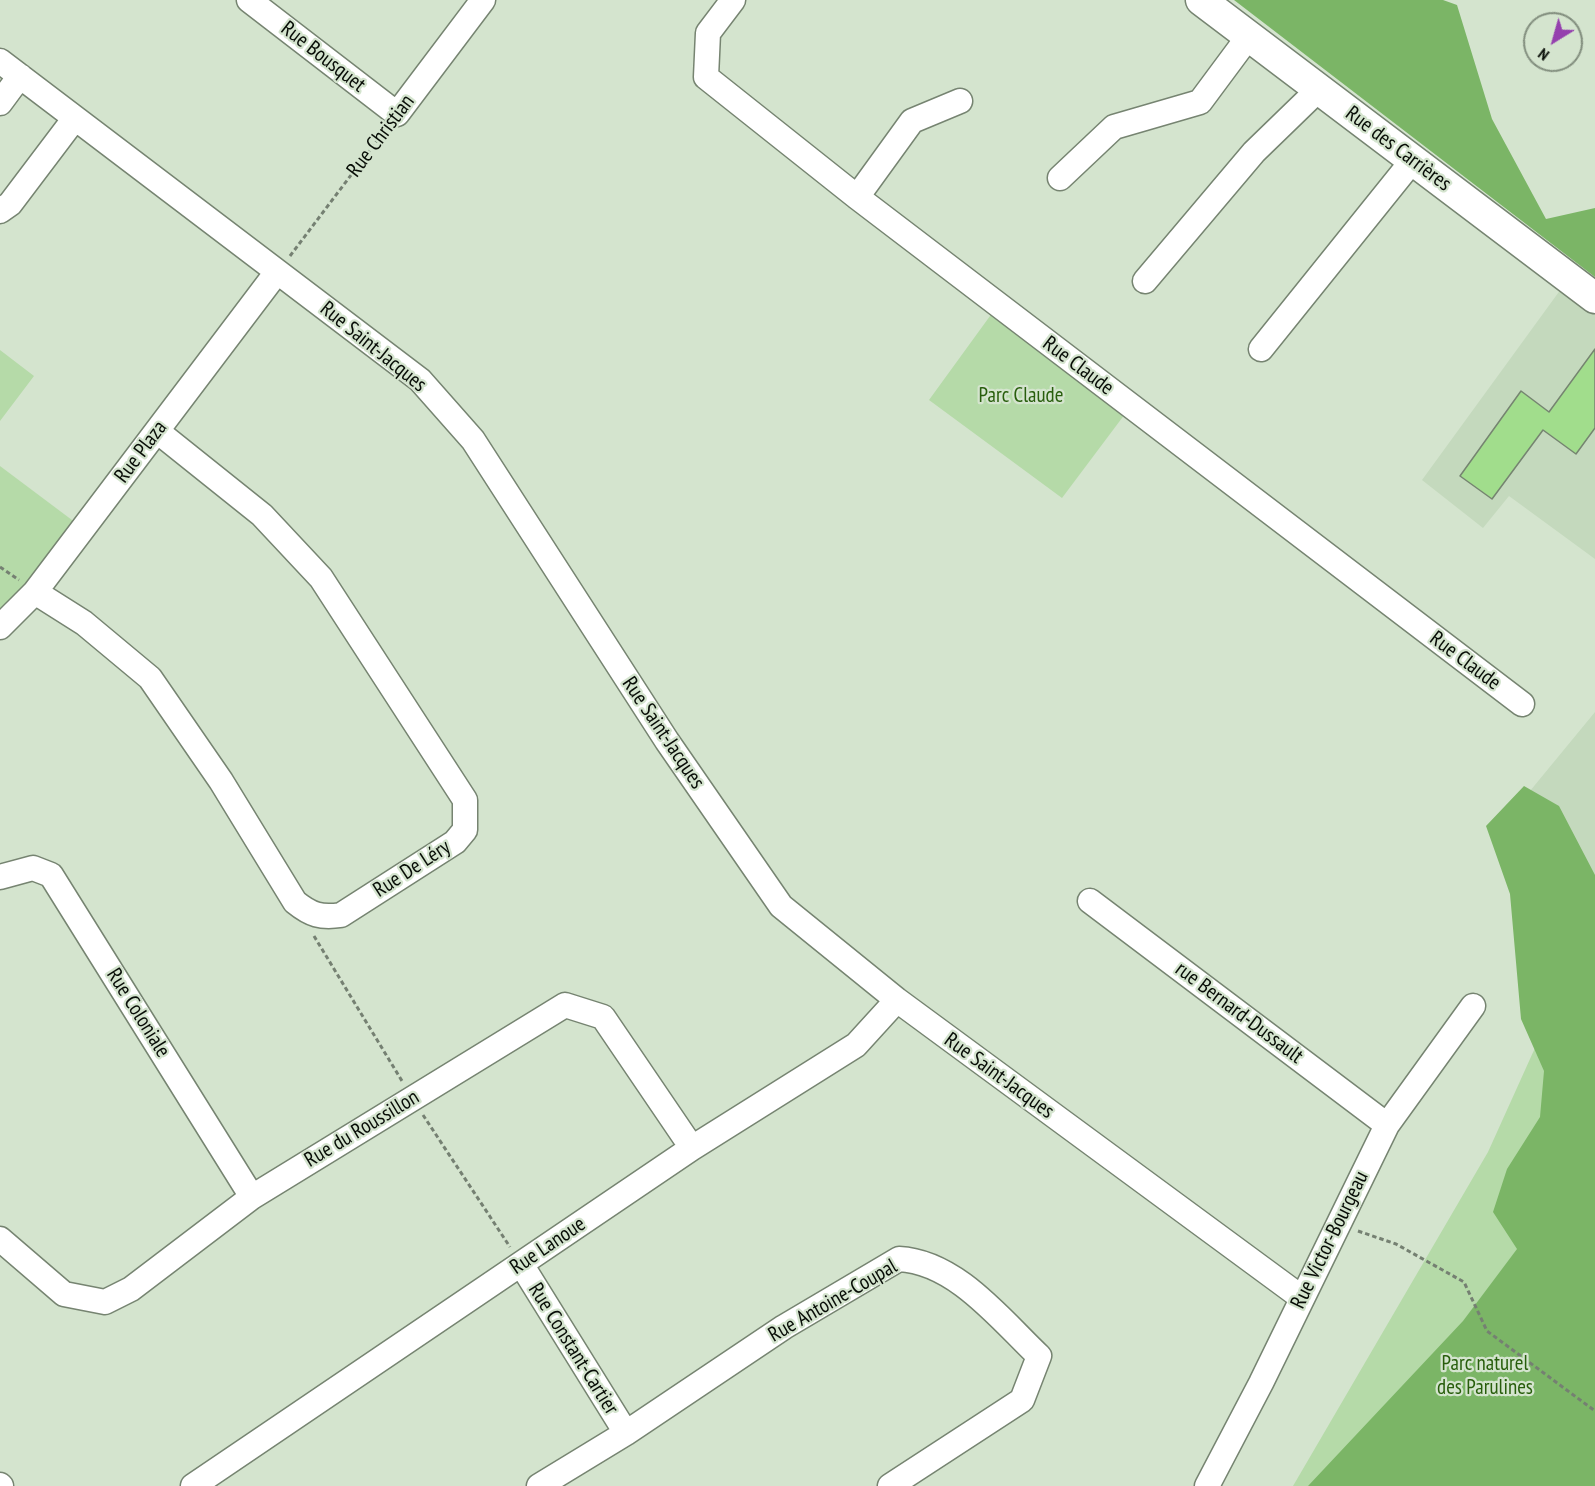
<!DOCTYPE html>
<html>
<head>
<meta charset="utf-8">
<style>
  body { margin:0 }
  #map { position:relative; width:1595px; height:1486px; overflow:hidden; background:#d4e4ce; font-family:"PT Sans Narrow",sans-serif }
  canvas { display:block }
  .north { position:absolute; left:1523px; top:12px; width:60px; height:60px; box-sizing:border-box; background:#d4e4ce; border:2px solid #828e7e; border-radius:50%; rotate:217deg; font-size:16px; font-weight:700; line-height:24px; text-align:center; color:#080d07 }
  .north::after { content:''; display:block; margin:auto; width:21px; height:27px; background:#9540ae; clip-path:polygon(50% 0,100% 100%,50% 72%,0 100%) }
</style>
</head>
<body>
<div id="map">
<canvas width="1595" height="1486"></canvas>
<div class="north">N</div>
</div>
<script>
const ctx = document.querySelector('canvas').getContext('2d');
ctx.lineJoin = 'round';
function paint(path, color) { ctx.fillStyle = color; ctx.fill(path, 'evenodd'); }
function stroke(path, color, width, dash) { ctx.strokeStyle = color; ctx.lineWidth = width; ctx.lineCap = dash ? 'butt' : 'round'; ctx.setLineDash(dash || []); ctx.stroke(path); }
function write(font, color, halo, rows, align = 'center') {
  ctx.font = font + ' "PT Sans Narrow",sans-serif'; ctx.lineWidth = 4.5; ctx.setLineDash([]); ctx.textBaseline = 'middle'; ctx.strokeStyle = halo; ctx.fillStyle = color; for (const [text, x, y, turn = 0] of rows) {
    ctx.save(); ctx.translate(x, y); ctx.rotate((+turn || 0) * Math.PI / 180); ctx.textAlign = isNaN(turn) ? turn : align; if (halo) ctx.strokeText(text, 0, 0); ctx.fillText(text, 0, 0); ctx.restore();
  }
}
paint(new Path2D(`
  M1569 278 1595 298V559L1509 496 1483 528 1422 480Z
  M1595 712V895L1502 825Z`), '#c4d9bd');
paint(new Path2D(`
  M998 305 1131 406 1062 498 929 400Z
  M0 350 34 376 0 421Z
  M0 466 76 523 25 591 0 612Z
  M1595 915V1486H1293L1488 1152Z`), '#b5daa8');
paint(new Path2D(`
  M1234 0H1443L1457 5 1492 119 1546 219 1595 208V277Z
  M1524 786 1559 806 1595 875V1486H1308L1463 1321 1517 1249 1493 1212 1507 1169 1540 1117 1544 1071 1521 1019 1510 894 1486 826Z`), '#7bb566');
const building = new Path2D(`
  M1595 349V428L1576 454 1543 430 1492 499 1460 476 1521 391 1549 412Z`);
paint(building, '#a1dd8c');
stroke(building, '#758470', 1.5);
const minor = new Path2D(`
  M249 0 397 114 483 0
  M733 0 708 33 706 77 857 197 1522 704
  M0 61 420 380 473 440 667 741 781 906 897 1000 1302 1298
  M0 103 20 76
  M1060 178 1114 127 1200 102 1249 36
  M857 197 912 121 960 101
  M0 211 10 204 75 118
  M1145 281 1254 152 1319 89
  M1261 349 1413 160
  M35 592 84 623 150 678 221 781 295 902C311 915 321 918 341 915L455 842 465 830V800L321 578 262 515 157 431
  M0 627 35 592 277 272
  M0 877 33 868 51 875 252 1197
  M1090 901 1387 1125
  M0 1239 64 1294 105 1302 131 1289 252 1197 565 1005 603 1017 692 1148
  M521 1264 626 1433
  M0 1485 1 1486
  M193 1486 692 1148 856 1045 897 1000
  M539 1486 626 1433 784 1327 899 1259C956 1262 1000 1319 1039 1356L1022 1400 890 1486
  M1207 1486 1261 1383 1387 1125 1473 1006`);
const major = new Path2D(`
  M1201 0 1595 298`);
stroke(minor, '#768471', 27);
stroke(major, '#768471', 33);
stroke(new Path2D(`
  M290 256 385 130
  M0 567 19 580
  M314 936 402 1081
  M423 1115 510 1247
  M1358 1231 1396 1244 1464 1282 1487 1331 1595 1411`), '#758072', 3, [4.5, 3]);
stroke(minor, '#fff', 24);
stroke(major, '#fff', 30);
write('21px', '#080d07', '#d4e4ce', [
  ["Rue Bousquet",323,57,38],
  ["Rue Christian",381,136,-53],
  ["Rue des Carrières",1398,149,37],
  ["Rue Saint-Jacques",373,347,39],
  ["Rue Claude",1078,366,37],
  ["Rue Plaza",141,452,-53],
  ["Rue Claude",1465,661,37],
  ["Rue Saint-Jacques",663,733,56],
  ["Rue De Léry",412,869,-33],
  ["Rue Coloniale",138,1013,58],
  ["rue Bernard-Dussault",1239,1013,37],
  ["Rue Saint-Jacques",999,1076,36],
  ["Rue du Roussillon",362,1129,-31],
  ["Rue Victor-Bourgeau",1330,1240,-64],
  ["Rue Lanoue",548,1246,-34],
  ["Rue Antoine-Coupal",833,1301,-30],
  ["Rue Constant-Cartier",573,1349,58]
]);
write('21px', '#285e0c', '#d4e4ce', [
  ["Parc Claude",1021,396],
  ["Parc naturel",1485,1364],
  ["des Parulines",1485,1388]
]);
</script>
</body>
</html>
